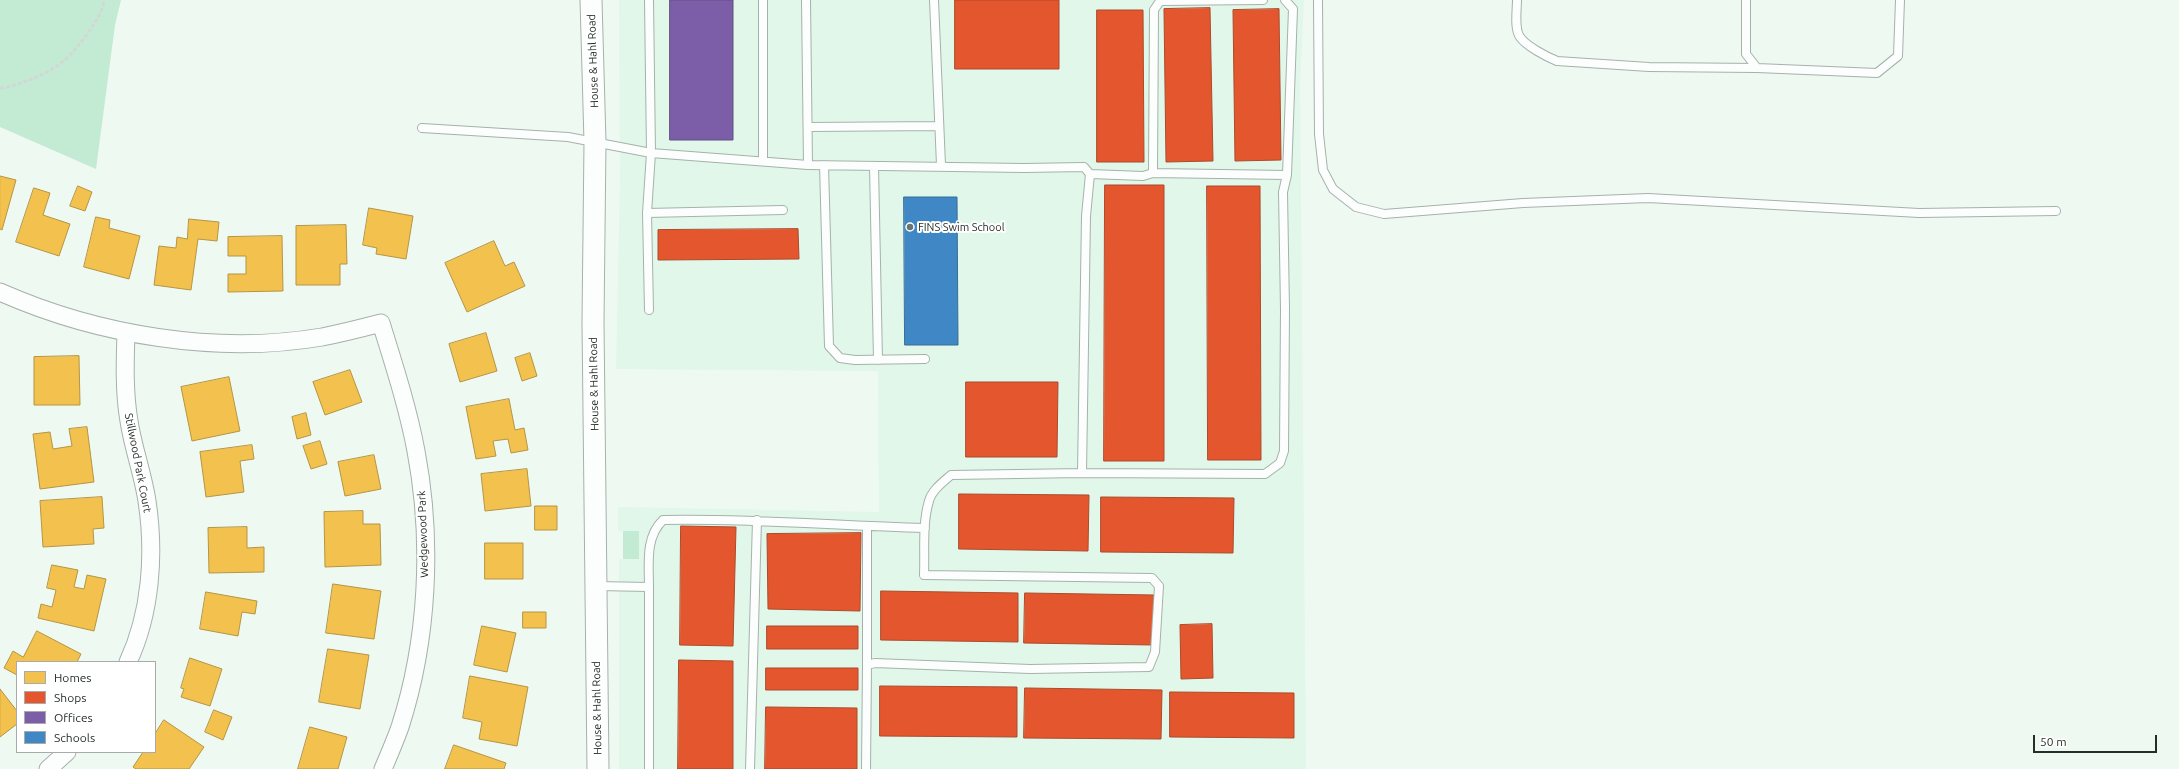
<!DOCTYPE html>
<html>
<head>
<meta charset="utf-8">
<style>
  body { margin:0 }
  #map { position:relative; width:2179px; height:769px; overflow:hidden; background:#eef9f2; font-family:Ubuntu,sans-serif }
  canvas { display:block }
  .legend { position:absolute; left:16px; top:661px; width:140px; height:92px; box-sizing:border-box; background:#fff; border:1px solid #a8aba9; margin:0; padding:5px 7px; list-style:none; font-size:12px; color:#252e28 }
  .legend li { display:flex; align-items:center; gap:8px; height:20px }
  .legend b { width:20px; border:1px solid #a8aba9 }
  .scale { position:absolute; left:2033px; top:735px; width:124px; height:18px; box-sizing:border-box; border:2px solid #252e28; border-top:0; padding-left:5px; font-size:12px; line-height:14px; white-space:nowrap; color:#252e28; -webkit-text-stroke:3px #fff; paint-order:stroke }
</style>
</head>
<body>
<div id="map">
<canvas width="2179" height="769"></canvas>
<ul class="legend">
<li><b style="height:11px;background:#f2c14e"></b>Homes</li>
<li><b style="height:11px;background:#e4572e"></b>Shops</li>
<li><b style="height:11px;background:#7b5ea7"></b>Offices</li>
<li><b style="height:11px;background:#3f88c5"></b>Schools</li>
</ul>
<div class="scale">50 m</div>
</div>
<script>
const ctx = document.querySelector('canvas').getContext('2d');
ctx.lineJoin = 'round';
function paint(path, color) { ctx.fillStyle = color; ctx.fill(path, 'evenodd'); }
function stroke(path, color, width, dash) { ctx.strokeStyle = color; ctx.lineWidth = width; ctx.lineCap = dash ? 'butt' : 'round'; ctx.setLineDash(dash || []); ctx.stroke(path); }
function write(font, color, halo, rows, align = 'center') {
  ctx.font = font + ' Ubuntu,sans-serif'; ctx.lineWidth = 4; ctx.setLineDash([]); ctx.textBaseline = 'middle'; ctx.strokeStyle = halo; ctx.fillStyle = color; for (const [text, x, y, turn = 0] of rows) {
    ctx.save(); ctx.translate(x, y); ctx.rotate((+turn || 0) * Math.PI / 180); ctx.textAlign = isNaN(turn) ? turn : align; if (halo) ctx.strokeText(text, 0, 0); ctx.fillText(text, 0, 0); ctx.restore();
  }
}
paint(new Path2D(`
  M619 0H1304L1300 84 1306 769H619V559H639V531H618V507L879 512 878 371 616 369 620 184Z`), '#e0f7e9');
paint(new Path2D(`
  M0 0H121L115 25 96 169 0 127Z
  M623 531H639V559H623Z`), '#c3ead3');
const homes = new Path2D(`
  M0 176 16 180 2 230 0 229Z
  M78 186 92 192 85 211 70 206Z
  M34 188 50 193 43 215 70 224 59 256 16 242Z
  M369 208 413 216 406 259 376 254 377 248 363 245Z
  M96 217 110 220 109 228 140 236 129 279 84 267Z
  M189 219 219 222 217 241 198 239 191 290 154 285 159 246 176 248 177 237 187 239Z
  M346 225 347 264H340V285H296V226Z
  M282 236 283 291 228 292V274H246V256H228V237Z
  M494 241 505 266 514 262 525 286 467 312 445 263Z
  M486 333 497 371 460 382 449 344Z
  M530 353 537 376 522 381 515 358Z
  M79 356 80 405H34V357Z
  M350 370 362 402 325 415 313 382Z
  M229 377 240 431 192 441 181 387Z
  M509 399 515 430 524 428 528 450 511 453 508 439 493 441 496 456 476 459 466 407Z
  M306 413 311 435 297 439 292 417Z
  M87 427 94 482 40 489 33 434 50 432 53 449 72 446 69 429Z
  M320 441 327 464 311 469 303 446Z
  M252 445 254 459 240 461 244 492 206 497 200 452Z
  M374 455 381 489 345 496 338 462Z
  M527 469 531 506 485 511 481 474Z
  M102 497 104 528 93 529 94 544 43 547 40 501Z
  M535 506H557V530H535Z
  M363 511V524H380L381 565 325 567 324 512Z
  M247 527V548L264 547V572L209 573 208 528Z
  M485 543H523V579H485Z
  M52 565 78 570 74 587 84 589 87 575 106 579 94 631 38 618 41 604 52 607 56 590 47 588Z
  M333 584 381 591 374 639 326 633Z
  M206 592 257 601 255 614 242 612 238 636 200 629Z
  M523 612H546V628H523Z
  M482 626 516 633 507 672 474 665Z
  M37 631 81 654 77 662H17V675L4 668 13 651 23 657Z
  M328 649 369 655 360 709 319 702Z
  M190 658 222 669 210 706 181 697 184 689 181 688Z
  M470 676 528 687 517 746 479 739 482 722 463 718Z
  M0 689 17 711V724L0 737Z
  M214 710 232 717 223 740 205 732Z
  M164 720 204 747 189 769H136L133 767 143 752H155V734Z
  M310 727 347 737 338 769H298Z
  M454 745 506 763 504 769H445Z`);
paint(homes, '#f2c14e');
stroke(homes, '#b49543', 1);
const shops = new Path2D(`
  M955 0H1059V69H955Z
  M1210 8 1213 161 1166 162 1164 9Z
  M1279 9 1281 160 1235 161 1233 10Z
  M1097 10H1143L1144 162H1097Z
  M1105 185H1164V461H1104Z
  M1207 186H1260L1261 460H1208Z
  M798 229 799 259 658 260V230Z
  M966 382H1058L1057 457H966Z
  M959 494 1089 495 1088 551 959 549Z
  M1101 497 1234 498 1233 553 1101 552Z
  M681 526 736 527 733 646 680 645Z
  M861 533 860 611 768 609 767 534Z
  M881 591 1018 593V642L881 640Z
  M1025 593 1154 595 1153 645 1024 643Z
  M1212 624 1213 678 1181 679 1180 625Z
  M767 626H858V649H767Z
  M679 660 733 661V769H678Z
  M766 668H858V690H766Z
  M880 686 1017 687V737L880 736Z
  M1025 688 1162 690 1161 739 1024 738Z
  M1170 692 1294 693V738L1170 737Z
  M766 707 857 708V769H765Z`);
paint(shops, '#e4572e');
stroke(shops, '#ab4b2c', 1);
const offices = new Path2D(`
  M670 0H733V140H670Z`);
paint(offices, '#7b5ea7');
stroke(offices, '#615081', 1);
const schools = new Path2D(`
  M904 197H957L958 345H905Z`);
paint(schools, '#3f88c5');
stroke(schools, '#376d96', 1);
const service = new Path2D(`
  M934 0 941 165
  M1318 0 1319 134 1323 170 1333 189 1356 207 1384 214 1523 203 1648 198 1919 213 2056 211
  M1517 0C1517 10 1514 29 1520 37 1526 46 1547 57 1557 61L1649 67 1757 68
  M1746 0V54L1757 68 1877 73 1898 56 1900 0
  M808 127 939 126
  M422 128 568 137 651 153 808 165 806 0
  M763 161V0
  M808 165 1024 168 1084 167 1090 174 1086 216 1082 473 951 475C943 482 932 490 929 501 922 524 925 551 924 575L1152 578 1159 586 1155 652 1149 667 1030 669 875 663 867 665 866 769
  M824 165 829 346 840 358 855 360 925 359
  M874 166 878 360
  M1153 173 1287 175
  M1090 174 1143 176 1153 173 1154 10 1160 1 1263 0
  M647 213 783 210
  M649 310 647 213 651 153 649 0
  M1082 473 1265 474 1280 463 1284 451 1285 309 1283 192 1287 175 1293 9 1285 0
  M597 586 649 587V769
  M649 587C649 564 645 537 663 520 750 518 838 526 925 528
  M867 665V527
  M750 769 757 520`);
const minor = new Path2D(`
  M0 292C97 335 216 355 322 337 342 333 362 328 381 323 394 365 408 408 416 451 433 541 428 640 400 727 395 741 389 755 383 769
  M126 333C125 362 124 392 129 421 133 448 143 474 147 501 155 554 151 613 128 662
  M48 769 67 752`);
const tertiary = new Path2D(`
  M591 0 595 142 593 322 598 769`);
stroke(service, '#a7b1ab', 10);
stroke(minor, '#a7b1ab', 19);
stroke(tertiary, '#a7b1ab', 23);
stroke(new Path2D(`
  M0 88H5C46 75 62 69 88 33 94 24 103 12 104 0`), '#d3d6d4', 2.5, [4, 2]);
stroke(service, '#fcfefd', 8);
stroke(minor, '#fcfefd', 17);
stroke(tertiary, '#fcfefd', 21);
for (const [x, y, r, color] of [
  [910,227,4,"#6b756f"]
]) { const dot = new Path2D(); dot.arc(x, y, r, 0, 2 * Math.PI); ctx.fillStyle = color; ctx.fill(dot); stroke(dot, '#fff', 1.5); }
write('11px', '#252e28', '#fff', [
  ["House & Hahl Road",593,61,-92],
  ["House & Hahl Road",594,384,-91],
  ["Stillwood Park Court",138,463,79],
  ["Wedgewood Park",423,534,-92],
  ["House & Hahl Road",597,708,-91]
]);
write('11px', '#252e28', '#fff', [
  ["FINS Swim School",918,227]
], 'left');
</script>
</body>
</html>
